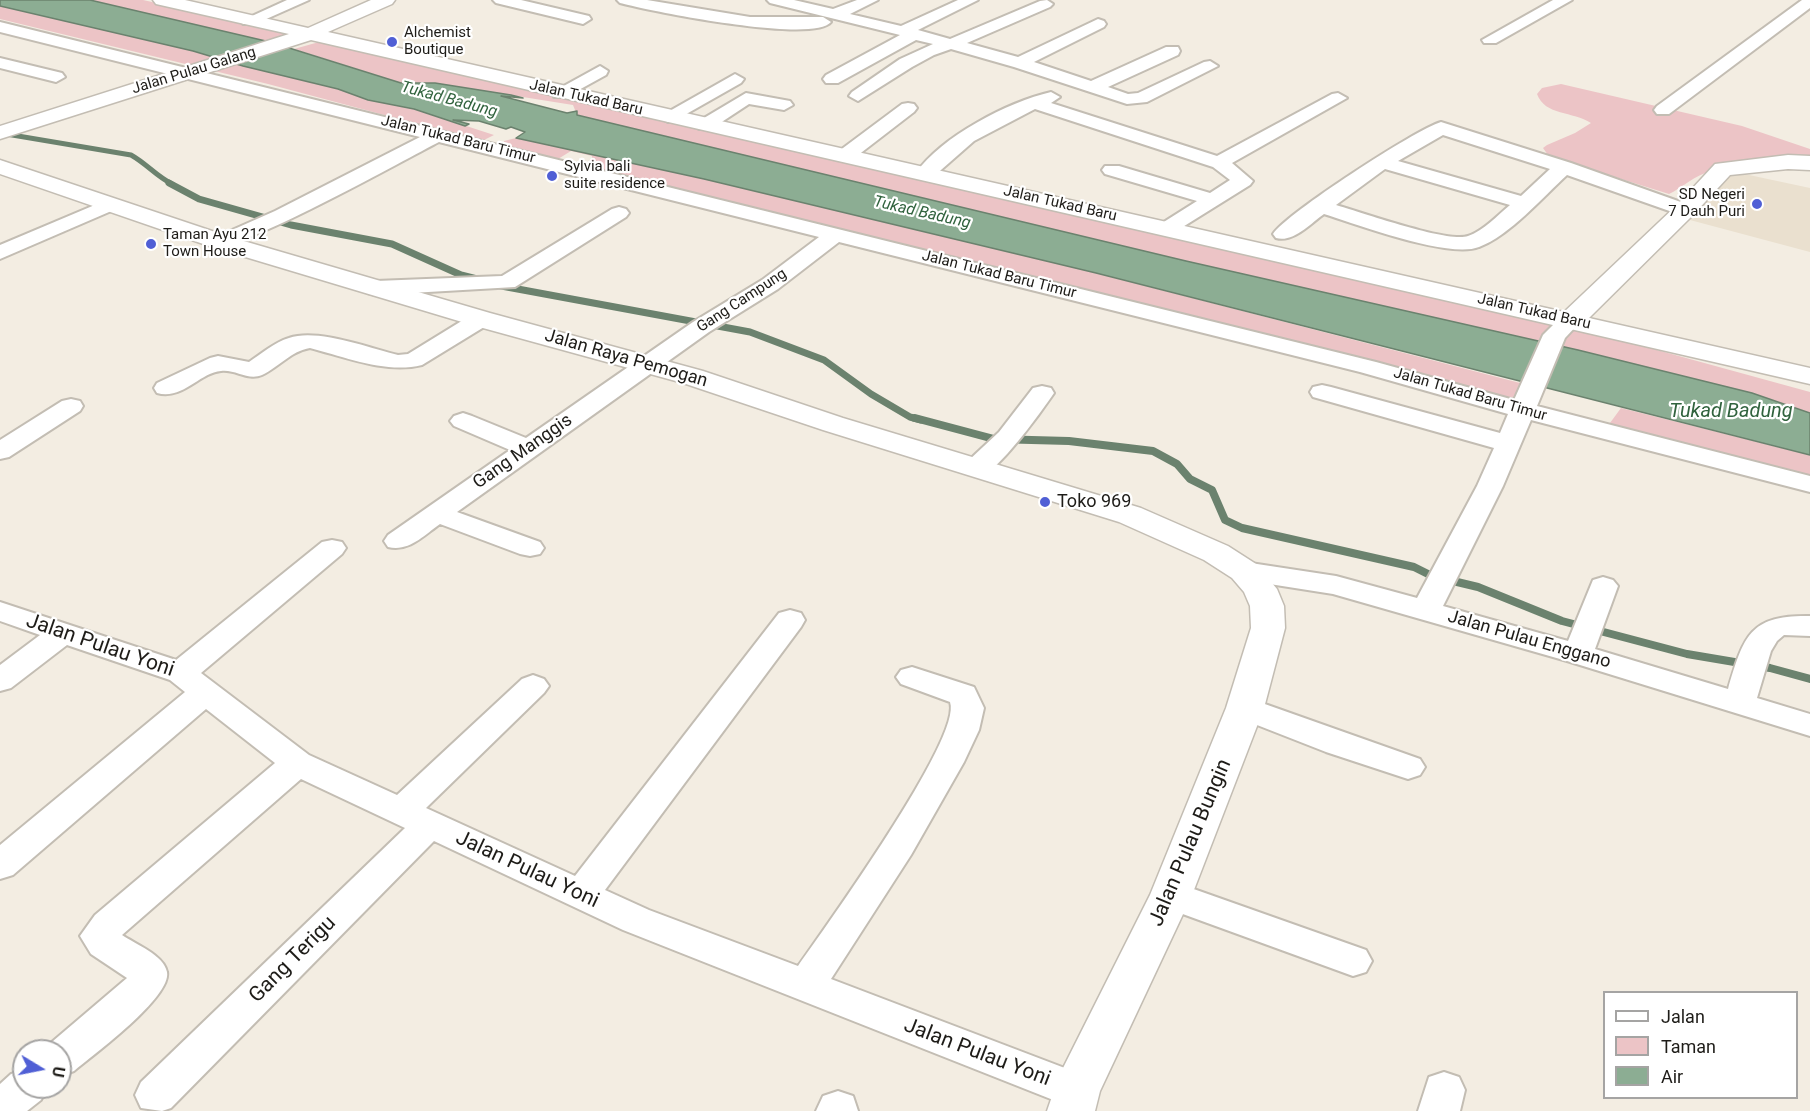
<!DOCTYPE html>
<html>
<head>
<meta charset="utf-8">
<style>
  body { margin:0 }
  #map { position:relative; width:1810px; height:1111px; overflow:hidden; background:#f3ede2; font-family:Roboto,sans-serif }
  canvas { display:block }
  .legend { position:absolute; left:1603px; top:991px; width:195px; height:108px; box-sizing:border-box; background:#fff; border:2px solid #a5a4a3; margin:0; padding:8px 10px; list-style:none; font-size:18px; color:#1e1c18 }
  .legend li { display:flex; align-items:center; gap:12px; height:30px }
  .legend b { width:30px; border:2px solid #a5a4a3 }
  .north { position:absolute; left:12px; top:1039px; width:60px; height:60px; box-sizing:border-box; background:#fff; border:2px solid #a5a4a3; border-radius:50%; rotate:100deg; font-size:16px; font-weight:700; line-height:24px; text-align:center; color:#1e1c18 }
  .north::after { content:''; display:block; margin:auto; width:21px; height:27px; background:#505fd5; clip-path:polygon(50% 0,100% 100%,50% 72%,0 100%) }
</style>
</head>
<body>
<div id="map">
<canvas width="1810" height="1111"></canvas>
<ul class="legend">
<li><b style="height:8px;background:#fff"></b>Jalan</li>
<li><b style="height:16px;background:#ecc4c6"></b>Taman</li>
<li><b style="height:16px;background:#8cad93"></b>Air</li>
</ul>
<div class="north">U</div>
</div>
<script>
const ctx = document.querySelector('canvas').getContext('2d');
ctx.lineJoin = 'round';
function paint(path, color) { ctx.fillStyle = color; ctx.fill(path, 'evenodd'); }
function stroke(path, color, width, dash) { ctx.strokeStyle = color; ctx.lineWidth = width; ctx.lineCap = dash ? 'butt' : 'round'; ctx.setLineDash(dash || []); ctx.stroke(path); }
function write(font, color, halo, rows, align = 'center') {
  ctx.font = font + ' Roboto,sans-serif'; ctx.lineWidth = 4.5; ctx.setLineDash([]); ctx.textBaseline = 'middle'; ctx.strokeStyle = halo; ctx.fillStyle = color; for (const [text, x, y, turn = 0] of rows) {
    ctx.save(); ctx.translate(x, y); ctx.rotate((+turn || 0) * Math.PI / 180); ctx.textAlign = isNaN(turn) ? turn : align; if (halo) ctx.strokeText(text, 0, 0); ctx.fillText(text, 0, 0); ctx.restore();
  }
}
paint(new Path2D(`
  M1735 172 1810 188V252L1690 220 1728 173Z`), '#eae0cf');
paint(new Path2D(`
  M90 0H143L292 33 270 42Z
  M0 6 193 51 243 66 338 89 368 100 414 109 494 135 482 141 268 84 0 19Z
  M319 42 1555 322 1810 392V413L1752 393 1578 350 1186 261 577 115 573 105 435 83H401L294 49Z
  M1561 84 1742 126 1810 149V161C1772 179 1747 165 1710 172 1696 174 1682 188 1669 194L1554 158 1548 155 1543 148 1547 145 1575 133 1591 123C1573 111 1545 116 1537 94L1542 88Z
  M516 138 704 179 1096 273 1520 383V396L1503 399 589 169 585 165 592 159V156L571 151 558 159 504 146V141Z
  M1621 408 1810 455V478L1617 431 1610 423Z`), '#ecc4c6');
const water = new Path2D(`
  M0 0H90L270 42 401 83H435L511 95 523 98 501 96 567 113 577 111V115L1186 261 1578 350 1752 393 1810 413V455L1096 273 704 179 516 138 525 132 511 127 506 129 479 121 453 120 469 124 465 126 414 109 368 100 338 89 243 66 193 51 0 6Z`);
paint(water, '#8cad93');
stroke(water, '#6b826e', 1.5);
stroke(new Path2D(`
  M0 133 131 155C147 164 156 176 172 184`), '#6b826e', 5);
stroke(new Path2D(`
  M169 183 199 199 291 225 392 244 461 275 481 280
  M496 285 750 332 824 360 871 394 910 417 921 420`), '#6b826e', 7);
stroke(new Path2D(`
  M915 418 994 439 1069 441 1153 451 1177 464 1190 479 1212 490 1225 520 1242 528 1414 567 1432 576 1478 587 1562 621 1687 654 1770 668 1810 679`), '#6b826e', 8);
const street = new Path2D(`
  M287 0H309L255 24H243L241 21Z
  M493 0H521L589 16 591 19 583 24 496 3Z
  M617 0H647L750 17H823L831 22C813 44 650 11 620 3Z
  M767 0H794L833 9 857 0H878L850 14 901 26 958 0H978L918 30 950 39 1040 1 1047 0 1053 4 1050 7 967 43 1018 57 1098 19 1104 21 1106 24 1104 27 1034 62 1091 81 1166 47H1178L1180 51 1178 55 1108 87 1128 94 1138 93 1204 62 1210 61 1218 66 1147 102 1127 104 1014 67 951 49 934 55 912 67 858 101 849 96 852 92 900 59 933 44 916 40 838 83H826L823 79 826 75 900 35 770 3Z
  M1553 0H1572L1496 43H1484L1482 40Z
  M1802 0H1810V8L1669 114H1657L1654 110 1657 106Z
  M0 22 1376 362 1514 400 1543 335 1562 316H1578L1581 321 1565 338 1537 406 1810 476V492L1531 420 1503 486 1443 606 1568 641 1593 580 1603 577 1613 580 1618 586 1595 649 1728 689C1744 635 1750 615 1810 616V636L1784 635 1777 641 1771 651 1757 698 1810 714V736L1567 661 1333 594 1244 580 1234 577 1230 571 1234 565 1244 562 1336 576 1417 598 1477 486 1494 448 1313 397 1310 392 1313 387 1322 385 1331 387 1500 433 1508 414 1360 372 839 242 778 289 709 332 457 512 540 542 544 548 540 554 530 556 520 554 440 524C423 536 409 552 388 547L384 541 388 535 510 450 454 426 450 421 454 416 463 413 472 416 526 438 693 322 762 280 819 237 439 142C406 159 238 253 214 246L210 242 214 238 275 211 420 137 0 32Z
  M0 58 62 73 65 77 56 82 0 68Z
  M600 66 608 71 606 75 566 97H554L551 93Z
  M735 74 744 79 741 83 674 121 668 122 659 117Z
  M1051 92 1060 97 1051 103 1217 156 1332 94 1338 93 1347 98 1232 163 1253 181 1250 185 1173 233H1159L1156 229 1159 225 1197 201 1105 174 1102 170 1105 166H1119L1210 193 1230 180 1213 167 1035 109 974 141 933 177 926 179 916 173C942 136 1008 102 1051 92Z
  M746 93 790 101 793 105 784 110 749 104 711 129H699L696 125 699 121Z
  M908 103 914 104 917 108 914 112 853 159H839L837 155 839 151 902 104Z
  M1441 122 1571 163 1692 206 1695 210 1692 214H1678L1567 175C1543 197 1509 236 1479 247 1449 259 1356 224 1324 214 1310 224 1293 243 1276 238L1273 234C1286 214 1416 129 1441 122ZM1443 135 1550 169 1521 196 1398 161ZM1385 169 1510 205C1498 215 1483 231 1468 236 1447 243 1361 212 1336 205Z
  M109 199 116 201 119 205 116 209 0 259V245Z
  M619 207 626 209 629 213 626 217 515 287 376 295 368 293 365 288 368 283 376 281 502 276 612 209Z
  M481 312 489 314 492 319 489 324 422 365C386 374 345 357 310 348 291 351 279 367 262 375 248 381 235 369 221 371 199 373 183 400 157 393L154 388 157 383 210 358 218 356 249 362C261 354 275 342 289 338 317 328 369 348 398 355L408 354 473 314Z
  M1042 386 1051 388 1054 393C1041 412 1005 462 986 473 980 476 974 474 968 473L964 467 968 461 999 432 1033 388Z
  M71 399 80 401 83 406 80 411 9 457 0 459V440L62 401Z
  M332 540 342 542 346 548 342 554 201 673 309 755 397 795 522 679 533 675 544 679 549 686 544 693 426 808 575 876 779 613 790 610 801 613 805 620 801 627 605 890 649 910 798 966C824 929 963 737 950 702L901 684 896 677 901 670 912 667 974 687 984 708 979 730 964 762 911 855 831 979 1091 1078 1097 1091 1091 1104 1076 1109 623 930 434 841 171 1108 162 1111 141 1108 135 1095 141 1082 405 828 301 779 122 935C135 944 164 955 167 972 172 997 93 1055 74 1071L60 1076V1051H44L46 1047 127 978 91 954 80 936 95 915 275 763 206 709 13 875 0 879V845L185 692 170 680 67 645 11 688 0 691V665L40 635 0 621V602L176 660 322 542Z
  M1245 697 1420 759 1425 767 1420 775 1408 779 1326 752 1234 716 1229 708 1234 700Z
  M1171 881 1366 950 1372 961 1366 972 1353 976 1158 905 1153 895 1158 885Z
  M24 1070V1087H47L41 1100 27 1111H0V1084L11 1074Z
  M1444 1072 1459 1077 1465 1090 1460 1111H1418L1429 1077Z
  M838 1091 853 1096 858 1111H816L823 1096Z`);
const secondary = new Path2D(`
  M153 0H185L308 28 371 0H395L392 4 328 32 1564 312 1677 205 1715 164 1788 155 1810 156V170L1788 169 1730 175 1693 215 1589 318 1810 368V384L311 40 0 139V126L289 34 156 4Z
  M0 160 230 237 490 313 703 371 843 418 1141 508 1228 546 1256 564 1277 589 1284 606 1285 628 1264 708 1192 895 1100 1091 1095 1111H1047L1059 1076 1150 895 1226 708 1251 628 1250 606 1244 592 1232 578 1204 560 1119 522 823 430 683 383 472 325 212 247 0 174Z`);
stroke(street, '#c3bdb3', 4);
stroke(secondary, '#c3bdb3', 3);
paint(street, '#fff');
paint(secondary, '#fff');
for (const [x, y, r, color] of [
  [392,42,6,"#505fd5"],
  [552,176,6,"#505fd5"],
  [1757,204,6,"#505fd5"],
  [151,244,6,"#505fd5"],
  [1045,502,6,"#505fd5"]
]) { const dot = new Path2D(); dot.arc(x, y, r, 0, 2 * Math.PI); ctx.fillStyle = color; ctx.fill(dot); stroke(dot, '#fff', 2); }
write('15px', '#1e1c18', '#fff', [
  ["Alchemist",404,33],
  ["Boutique",404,50],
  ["Sylvia bali",564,167],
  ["suite residence",564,184],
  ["SD Negeri",1745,195,"right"],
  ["7 Dauh Puri",1745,212,"right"],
  ["Taman Ayu 212",163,235],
  ["Town House",163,252]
], 'left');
write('15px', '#1e1c18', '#fff', [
  ["Jalan Pulau Galang",194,71,-17],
  ["Jalan Tukad Baru",586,98,13],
  ["Jalan Tukad Baru Timur",458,140,14],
  ["Jalan Tukad Baru",1060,204,13],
  ["Jalan Tukad Baru Timur",999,275,14],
  ["Gang Campung",742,301,-33],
  ["Jalan Tukad Baru",1534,312,13],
  ["Jalan Tukad Baru Timur",1470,395,16]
]);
write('italic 16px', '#31633e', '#fff', [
  ["Tukad Badung",449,100,15],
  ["Tukad Badung",922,213,13]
]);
write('18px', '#1e1c18', '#fff', [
  ["Jalan Raya Pemogan",626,359,16],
  ["Gang Manggis",523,452,-35],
  ["Jalan Pulau Enggano",1529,640,16]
]);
write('18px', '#1e1c18', '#fff', [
  ["Toko 969",1057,502]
], 'left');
write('italic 20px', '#31633e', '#fff', [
  ["Tukad Badung",1731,412]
]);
write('21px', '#1e1c18', '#fff', [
  ["Jalan Pulau Yoni",100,646,19],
  ["Jalan Pulau Bungin",1191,843,-67],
  ["Jalan Pulau Yoni",527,870,25],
  ["Gang Terigu",293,960,-45],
  ["Jalan Pulau Yoni",977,1053,21]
]);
</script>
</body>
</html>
